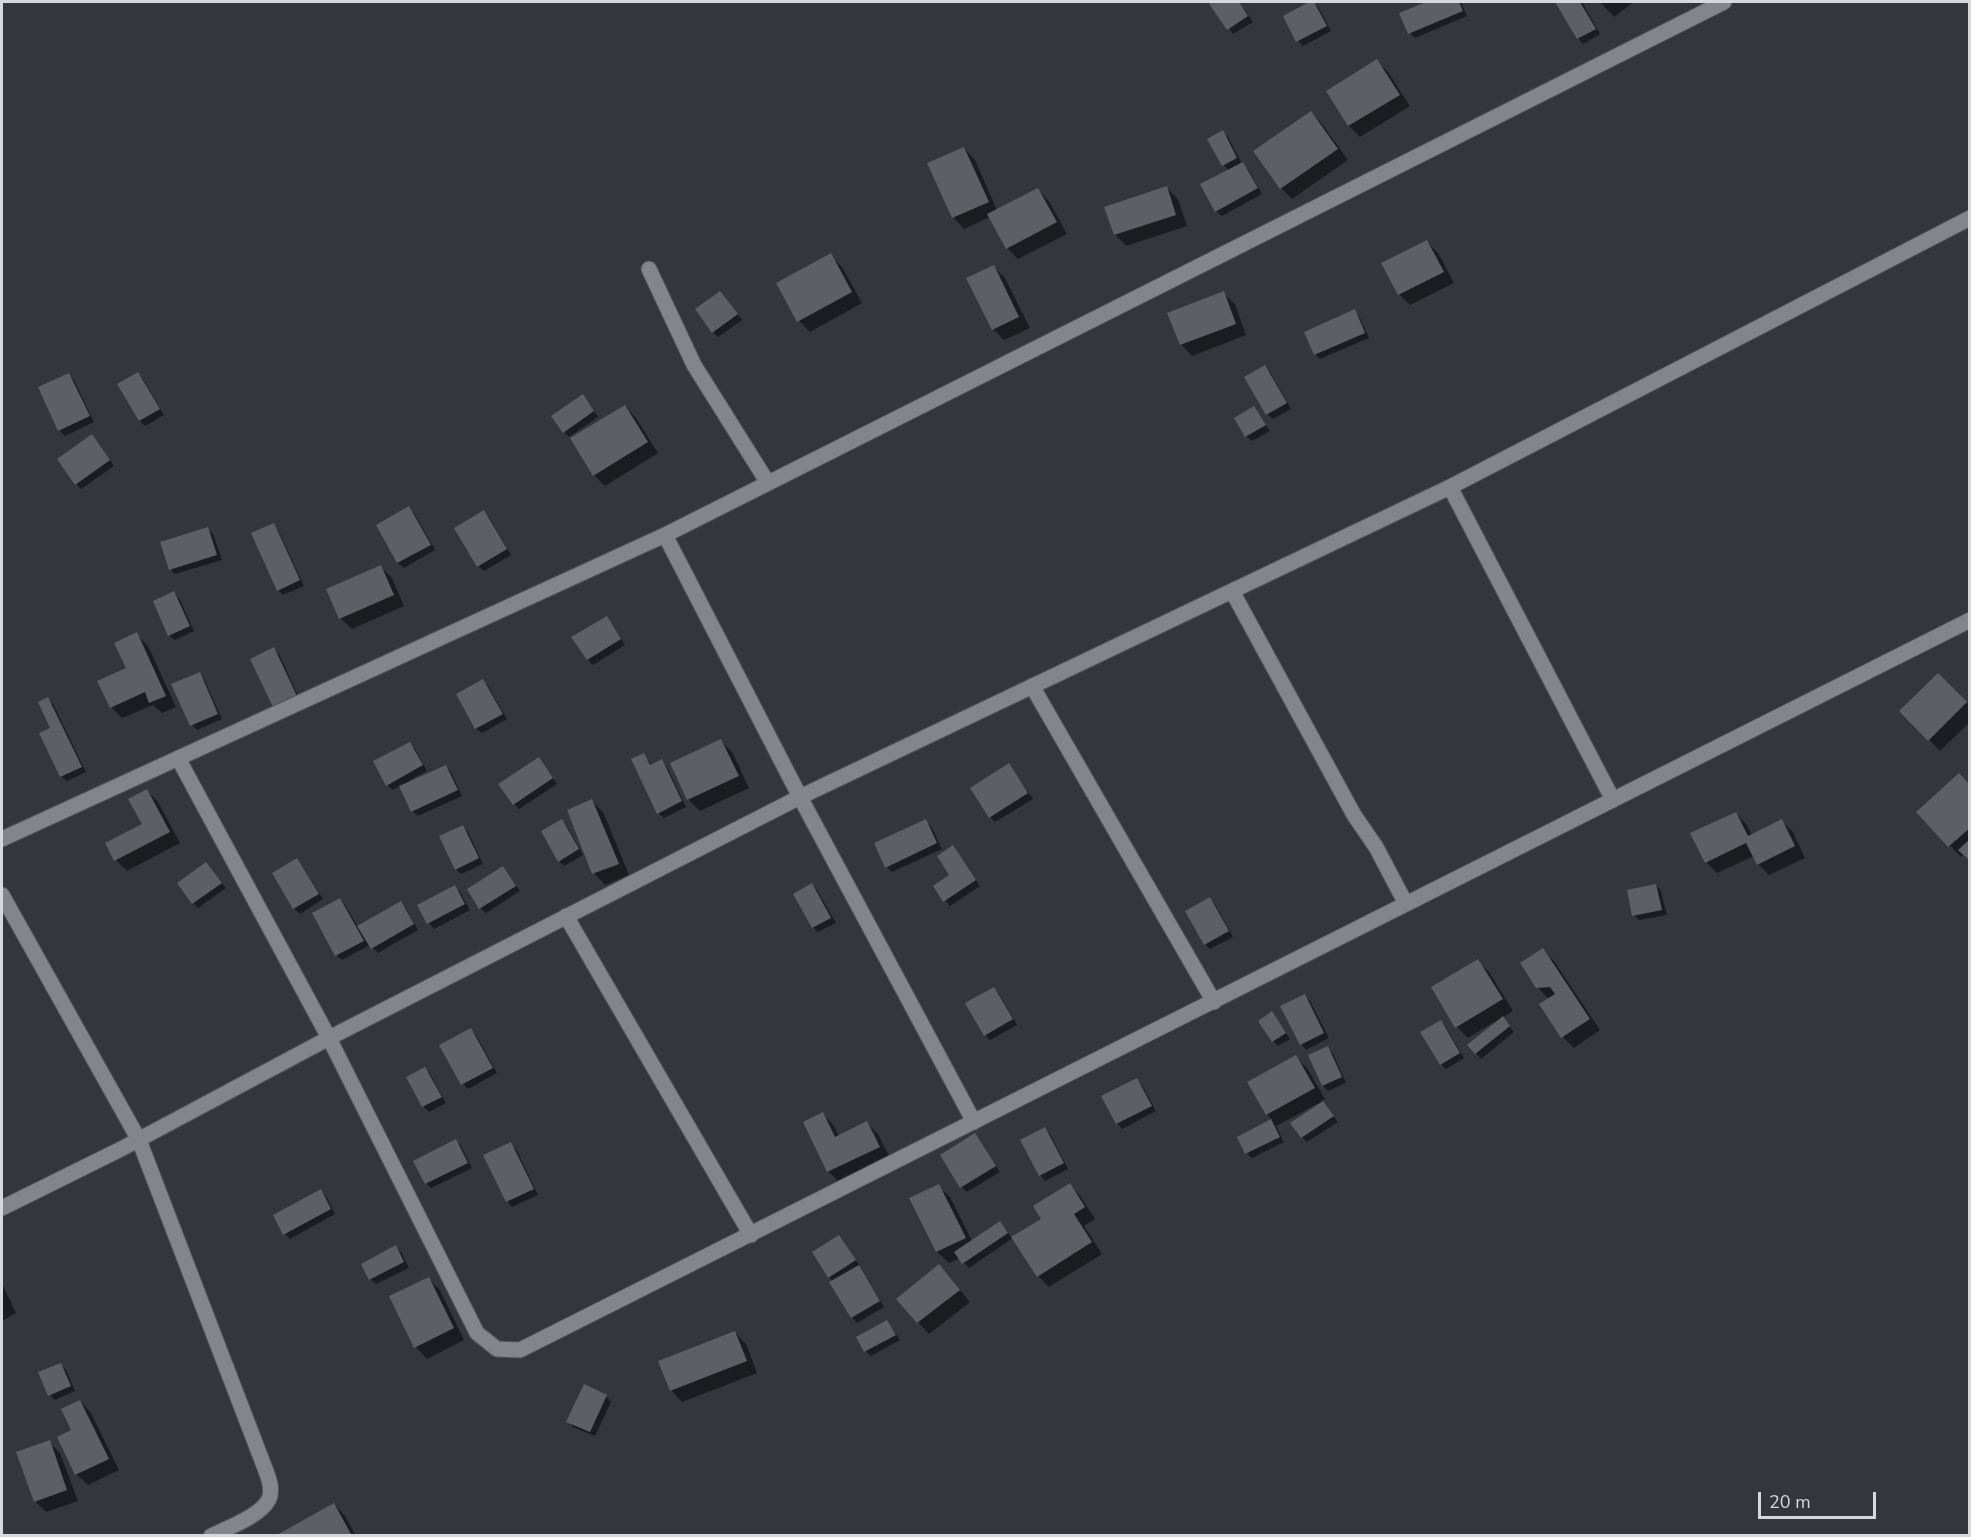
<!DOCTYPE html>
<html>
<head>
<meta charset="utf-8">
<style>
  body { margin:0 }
  #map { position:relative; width:1971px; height:1537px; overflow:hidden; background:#33363a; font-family:"Nunito Sans",sans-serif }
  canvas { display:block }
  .frame { position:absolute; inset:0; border:3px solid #d6d8db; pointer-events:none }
  .scale { position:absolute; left:1758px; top:1492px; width:118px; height:27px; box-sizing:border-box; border:3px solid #d6d8db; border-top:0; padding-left:8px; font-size:18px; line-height:21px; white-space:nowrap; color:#d6d8db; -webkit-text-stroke:4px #33363a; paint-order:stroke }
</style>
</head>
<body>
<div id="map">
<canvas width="1971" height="1537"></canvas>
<div class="frame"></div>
<div class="scale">20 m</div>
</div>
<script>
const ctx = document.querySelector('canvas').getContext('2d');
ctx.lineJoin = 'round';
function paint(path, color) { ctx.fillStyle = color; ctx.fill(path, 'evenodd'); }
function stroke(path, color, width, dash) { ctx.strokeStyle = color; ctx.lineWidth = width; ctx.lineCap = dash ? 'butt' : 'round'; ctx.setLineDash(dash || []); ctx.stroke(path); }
paint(new Path2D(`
  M1210 2H1239L1253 22 1233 34Z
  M1313 2 1318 7 1331 31 1303 46 1298 41 1285 16Z
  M1430 2H1461L1467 16 1415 38 1410 33 1401 14Z
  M1557 2H1582L1600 34 1583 44 1578 38Z
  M1600 2H1634L1614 17Z
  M1377 61 1388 72 1410 106 1360 137 1349 126 1328 92Z
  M1311 113 1322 124 1348 160 1292 199 1281 188Z
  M1223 132 1228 137 1242 164 1248 169 1262 194 1222 216 1216 211 1229 171 1224 165 1209 139Z
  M964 148 975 160 997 210 1038 190 1049 201 1067 234 1018 259 1007 248 990 217 964 229 953 217Z
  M1167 188 1178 199 1187 226 1126 246 1115 234Z
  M1427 242 1438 253 1454 283 1410 305 1399 294Z
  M830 255 842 267 862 303 810 332 799 321Z
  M993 266 1005 278 1030 328 1004 340 993 329Z
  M1223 293 1235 304 1246 335 1192 356 1181 344Z
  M725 298 742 320 718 337 713 332Z
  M1354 311 1359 316 1369 338 1320 359 1315 354Z
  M1265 367 1270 372 1291 409 1273 419 1267 414Z
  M68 374 74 380 94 422 65 436 59 430 40 388Z
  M138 374 143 379 164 415 145 426 140 421 119 385Z
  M583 396 598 417 569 437 564 432Z
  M625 406 636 418 658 453 605 486 594 475Z
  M1254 408 1270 431 1252 441 1246 436Z
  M97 441 114 466 81 489 76 484Z
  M409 508 414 513 435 550 404 568 398 563 378 526Z
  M483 512 489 517 511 555 484 571 478 566Z
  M273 525 278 530 304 586 283 595 278 590Z
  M208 529 213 534 222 560 175 574 170 569Z
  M381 567 392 578 404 606 352 629 340 618Z
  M174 593 179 598 194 631 175 640 169 635Z
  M607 617 625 645 593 665 588 660Z
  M136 634 148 646 176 707 162 713 153 705 122 718 111 707 128 669Z
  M274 649 279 654 301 702 274 706Z
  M199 673 204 679 222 719 197 730 192 725Z
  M1938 675 1970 706V722L1940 751 1901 711Z
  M483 681 488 686 507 719 482 733 476 728Z
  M48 699 53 704 86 772 67 781 61 776Z
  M721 741 732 752 749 788 700 811 689 800 672 764Z
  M409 744 415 749 427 771 410 780 411 782 446 766 451 772 462 796 418 816 412 811 401 785 393 790 387 785Z
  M644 755 652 766 661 761 667 767 686 807 664 818 658 813Z
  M539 759 557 784 519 809 514 804Z
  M1009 765 1033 799 995 822 990 817Z
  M1970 786V859L1964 854 1961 857 1918 812Z
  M147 791 158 802 180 843 127 871 116 860 144 825Z
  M592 801 603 812 629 875 605 885 594 873Z
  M1736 813 1747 825 1752 835 1782 821 1793 832 1805 858 1769 875 1758 864 1754 856 1717 873 1706 862Z
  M562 821 567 826 583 855 564 866 559 861Z
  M925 821 931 826 942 849 892 872 886 867Z
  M462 826 468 832 483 864 461 874 456 869Z
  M953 847 980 886 950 906 935 887 951 876Z
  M297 860 302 866 323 899 300 914 294 908 274 874Z
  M503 868 520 891 486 913 480 908Z
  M211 869 226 888 198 908 193 903Z
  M812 884 817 890 836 923 818 932 813 927Z
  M1656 885 1661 891 1667 915 1639 920 1634 915Z
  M455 887 460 892 470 910 434 929 429 923 419 906Z
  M340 899 345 905 358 927 401 903 406 909 418 930 378 953 370 945 342 960 336 955Z
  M1210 899 1215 904 1233 937 1210 949 1205 944Z
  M1543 950 1554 961 1600 1030 1574 1048 1563 1037 1541 1005 1549 999 1537 987Z
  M1478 961 1489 972 1513 1011 1502 1018 1514 1032 1481 1059 1469 1045 1495 1024 1494 1022 1468 1038 1457 1027Z
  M994 989 999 994 1017 1025 990 1040 985 1035Z
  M1305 996 1310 1001 1329 1038 1306 1050 1301 1044Z
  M1272 1013 1290 1039 1278 1046 1273 1041Z
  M1441 1022 1446 1027 1464 1058 1446 1069 1441 1064Z
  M470 1030 476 1035 497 1073 468 1089 463 1084 441 1046Z
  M1327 1048 1333 1053 1346 1083 1328 1091 1323 1086 1310 1056Z
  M1295 1057 1307 1068 1325 1099 1321 1101 1338 1122 1307 1142 1302 1137 1320 1105 1319 1103 1276 1126 1284 1142 1252 1158 1246 1153 1239 1137 1272 1120 1267 1114Z
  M425 1069 430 1074 446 1103 429 1112 423 1106 408 1077Z
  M1137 1080 1142 1085 1156 1111 1122 1129 1117 1123Z
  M823 1114 834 1126 839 1136 867 1123 878 1134 890 1158 839 1182 828 1171Z
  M1045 1129 1050 1134 1068 1169 1045 1181 1040 1175Z
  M975 1135 1000 1172 967 1192 962 1187 942 1156Z
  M456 1141 461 1146 472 1168 431 1188 426 1183Z
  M511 1144 516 1149 538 1195 512 1207 507 1201Z
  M1070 1185 1081 1197 1095 1219 1084 1226 1102 1254 1049 1287 1038 1276 1013 1238 969 1268 960 1258 949 1263 937 1252 911 1198 938 1186 950 1197 972 1241 1000 1222 1012 1238 1043 1219Z
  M320 1191 326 1196 335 1214 290 1239 285 1234Z
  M839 1237 860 1266 858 1267 864 1273 884 1307 857 1323 852 1317 832 1283 834 1282 829 1277Z
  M396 1247 401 1252 409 1268 376 1284 370 1279Z
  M939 1266 970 1302 929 1334 918 1322Z
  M428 1278 440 1290 464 1340 427 1359 416 1347 391 1297Z
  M2 1284 16 1313 2 1321Z
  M887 1321 900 1340 871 1356 865 1351Z
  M735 1332 746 1344 757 1373 682 1402 671 1390Z
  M60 1364 66 1370 75 1391 55 1400 50 1395Z
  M606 1396 611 1402 595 1436 573 1427 568 1421Z
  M80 1401 91 1413 119 1470 88 1485 76 1474 73 1431Z
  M49 1442 60 1453 78 1501 46 1512 35 1501Z
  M334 1504 345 1516 356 1536H279Z`), '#0007');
paint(new Path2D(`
  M1208 2H1239L1248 16 1227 30Z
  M1309 2H1314L1327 26 1296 42 1283 16Z
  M1426 2H1459L1463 11 1408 34 1399 13Z
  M1555 2H1580L1596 29 1577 39Z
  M1377 59 1400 95 1348 126 1326 91Z
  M1311 111 1338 149 1280 189 1253 151Z
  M1223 130 1237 158 1222 166 1207 139Z
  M964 147 989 202 952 218 927 163Z
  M1243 162 1258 188 1215 212 1200 184Z
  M1167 186 1176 215 1114 235 1104 207Z
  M1038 188 1057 222 1006 249 987 214Z
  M1427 240 1444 272 1398 295 1381 263Z
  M831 253 852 292 797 322 776 283Z
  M994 265 1019 317 992 330 966 278Z
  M720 291 738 314 712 333 695 309Z
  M1224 291 1236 324 1180 345 1167 313Z
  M1355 309 1365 333 1314 355 1304 332Z
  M1265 365 1287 403 1266 415 1244 377Z
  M138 372 160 409 139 421 117 384Z
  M69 373 90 416 58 431 38 387Z
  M583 394 594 411 563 433 551 416Z
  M625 405 648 442 593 476 570 438Z
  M1254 406 1266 425 1245 437 1234 418Z
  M92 434 110 460 75 485 57 459Z
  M409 506 431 545 397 563 376 525Z
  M484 510 507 549 477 567 454 528Z
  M274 523 300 580 277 591 251 533Z
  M208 527 217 555 169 570 160 542Z
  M381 565 394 595 339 619 326 589Z
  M174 591 190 626 168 636 153 601Z
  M607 616 621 639 587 660 571 637Z
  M137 632 166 696 149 703 145 692 110 708 97 681 126 668 114 643Z
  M274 647 297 696 273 707 250 659Z
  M200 672 218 714 190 726 171 684Z
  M1938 673 1967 702 1928 741 1899 711Z
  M483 679 503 714 475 729 456 694Z
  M48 697 82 767 60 777 39 733 50 728 38 702Z
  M721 739 739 776 687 800 670 763Z
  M410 742 423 765 386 786 373 761Z
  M644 753 650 765 662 759 682 801 657 814 631 759Z
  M539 757 553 778 513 805 498 784Z
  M1009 763 1028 793 989 818 970 788Z
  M446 765 458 790 411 812 399 786Z
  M1959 773 1970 785V828L1948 847 1916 812Z
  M147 789 170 832 114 861 105 843 142 824 128 799Z
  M592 799 619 864 592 874 567 810Z
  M1736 812 1748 836 1782 819 1795 846 1757 865 1746 843 1705 863 1690 833Z
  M562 819 579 849 558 862 541 831Z
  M926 819 937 843 885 868 874 843Z
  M463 825 479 858 455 870 439 836Z
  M1970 839V861L1958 850Z
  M953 845 976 880 943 902 933 886 949 875 937 856Z
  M297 858 319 894 293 909 272 873Z
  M206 862 222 883 192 904 177 883Z
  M503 866 516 886 479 909 467 889Z
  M812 883 831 918 812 928 793 894Z
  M1656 884 1662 910 1632 916 1627 890Z
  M455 885 465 904 427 924 417 905Z
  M1210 897 1229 931 1204 945 1185 911Z
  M340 898 364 941 335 956 312 913Z
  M401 901 414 924 371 949 357 926Z
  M1543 948 1590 1019 1561 1038 1539 1004 1555 994 1550 987 1536 988 1520 963Z
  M1478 959 1503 999 1455 1028 1431 987Z
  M994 987 1013 1019 984 1036 965 1003Z
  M1305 994 1324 1033 1300 1045 1280 1006Z
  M1272 1011 1286 1033 1272 1042 1258 1021Z
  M1503 1016 1510 1026 1475 1054 1467 1045Z
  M1441 1020 1460 1053 1440 1065 1420 1032Z
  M471 1028 493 1068 461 1085 439 1045Z
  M1328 1046 1342 1077 1322 1086 1308 1055Z
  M1296 1055 1315 1088 1266 1115 1247 1082Z
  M425 1067 442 1097 422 1107 406 1077Z
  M1137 1078 1152 1106 1116 1124 1101 1096Z
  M1323 1101 1334 1116 1301 1138 1290 1123Z
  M823 1112 835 1137 867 1121 880 1147 827 1172 803 1122Z
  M1271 1119 1280 1137 1245 1154 1237 1137Z
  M1045 1127 1064 1163 1039 1176 1020 1140Z
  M975 1133 996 1166 960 1188 940 1155Z
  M456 1139 468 1163 425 1184 413 1161Z
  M511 1142 534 1189 506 1202 483 1155Z
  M1070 1183 1085 1207 1074 1214 1092 1242 1037 1277 1011 1237 1041 1219 1033 1206Z
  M939 1184 966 1238 936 1252 909 1198Z
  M321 1189 331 1209 283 1235 273 1215Z
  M1000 1221 1008 1233 962 1264 954 1252Z
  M839 1235 856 1260 828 1278 812 1252Z
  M396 1245 404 1262 369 1280 361 1264Z
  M939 1264 960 1290 917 1323 896 1299Z
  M859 1265 880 1301 851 1318 829 1282Z
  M429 1277 454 1328 414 1348 389 1296Z
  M887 1320 896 1335 864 1352 856 1337Z
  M735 1331 747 1361 670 1391 658 1361Z
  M61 1363 71 1386 48 1396 38 1372Z
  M584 1384 607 1395 590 1432 566 1422Z
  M80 1400 109 1459 75 1475 57 1437 71 1430 61 1409Z
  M50 1440 67 1490 34 1502 16 1452Z
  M334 1503 352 1536H275Z`), '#5c6064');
const minor = new Path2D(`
  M649 269 694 365 768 483
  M1450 487 1613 800
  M665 535 800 797 974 1122
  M1232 591 1354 815 1376 847 1406 904
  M1032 686 1214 1002
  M178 758 329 1038 477 1333 497 1349 520 1350 1970 620
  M2 839 665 535 1724 2
  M2 895 139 1140 266 1471C269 1479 273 1490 269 1499 261 1516 227 1528 211 1536
  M566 916 751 1235
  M2 1208 121 1149 329 1038 800 797 1450 487 1970 218`);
stroke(minor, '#4f5255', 17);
stroke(minor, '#82858a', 15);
</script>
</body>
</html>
